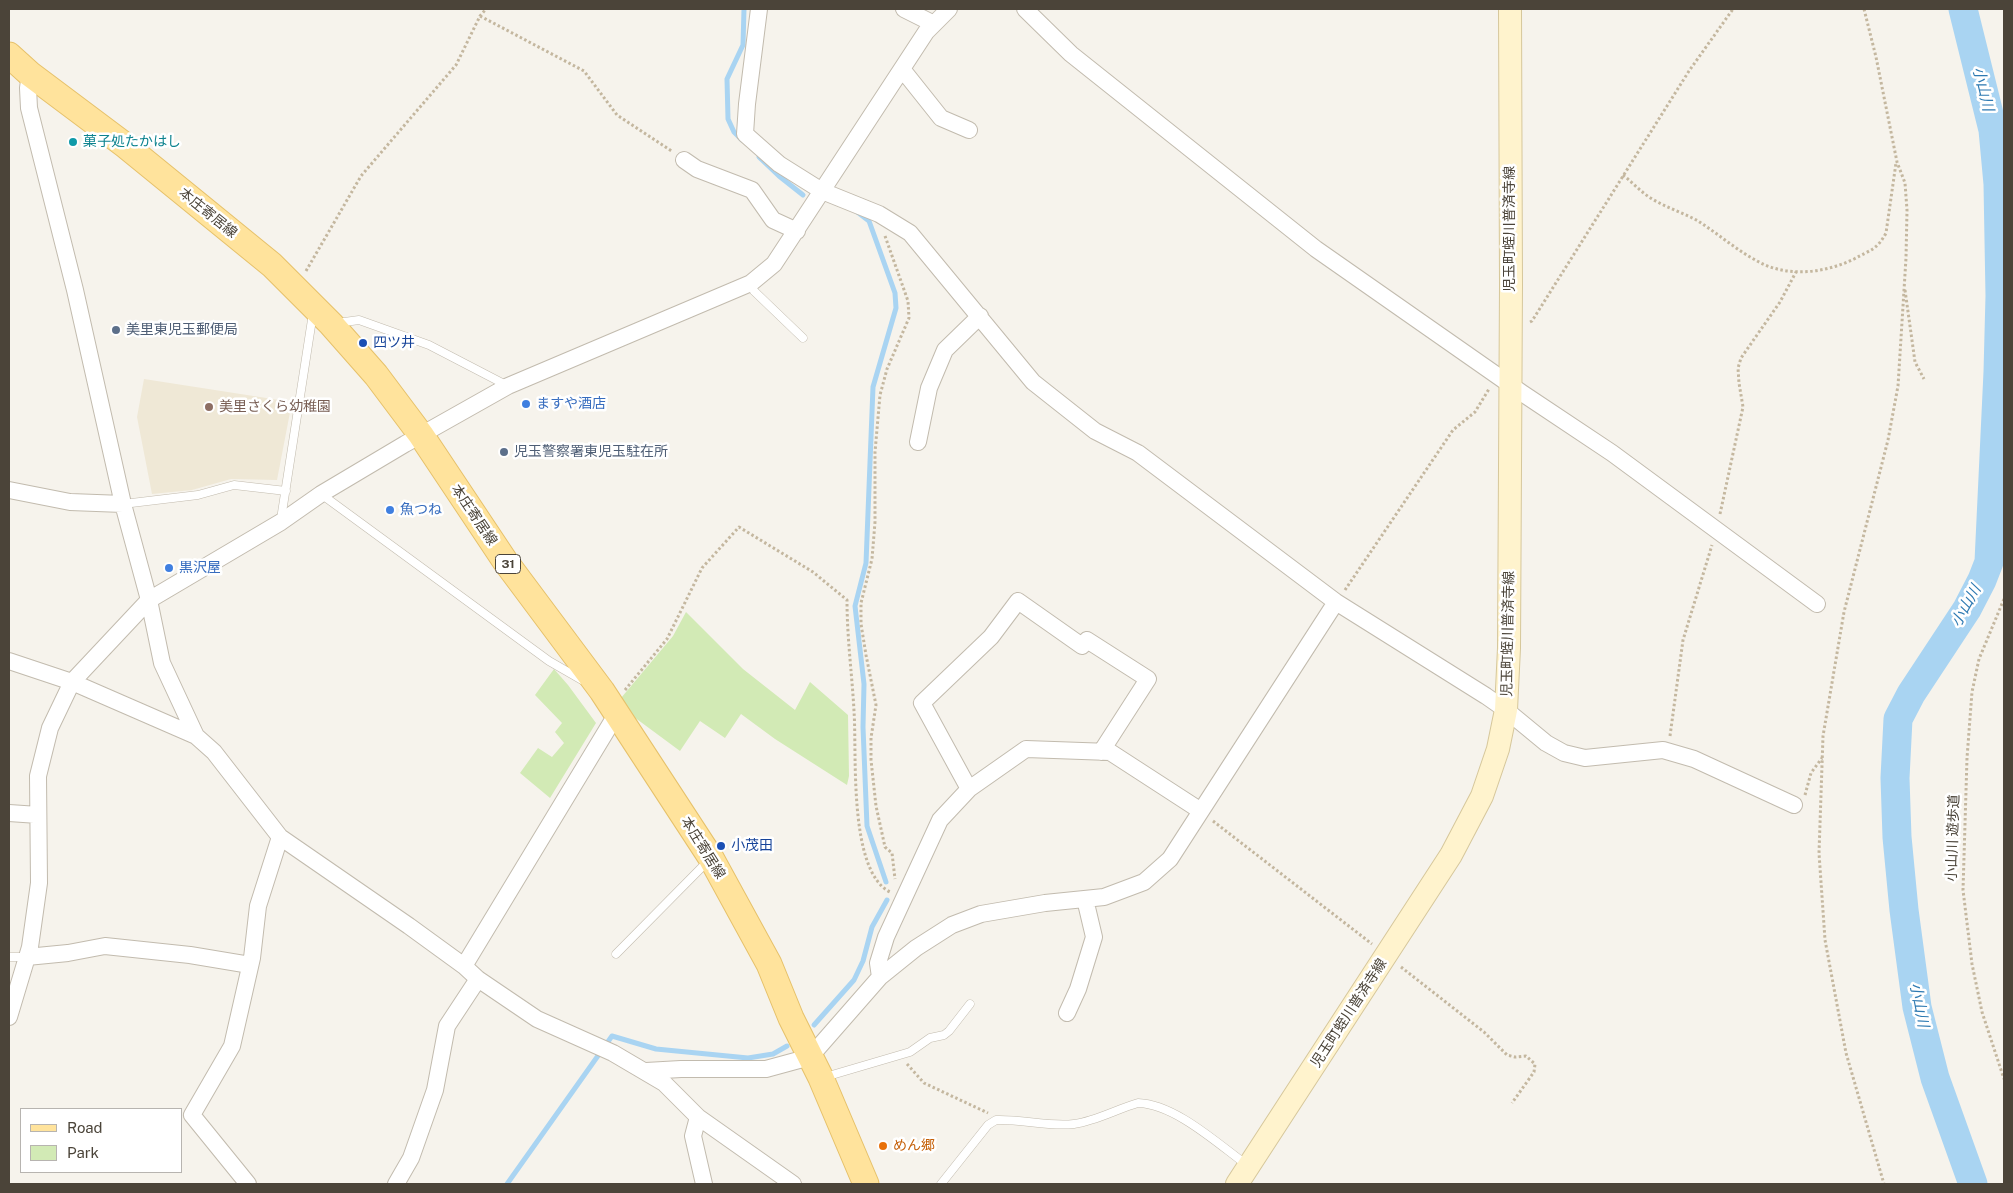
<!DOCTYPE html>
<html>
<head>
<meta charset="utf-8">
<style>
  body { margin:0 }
  #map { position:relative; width:2013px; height:1193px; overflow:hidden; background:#f6f3ec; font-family:"Public Sans",sans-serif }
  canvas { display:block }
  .frame { position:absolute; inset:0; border:10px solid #4b4439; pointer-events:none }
  .legend { position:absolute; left:20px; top:1108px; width:162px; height:65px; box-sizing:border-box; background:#fff; border:1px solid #b7b4b0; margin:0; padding:6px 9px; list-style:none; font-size:15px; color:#4b4439 }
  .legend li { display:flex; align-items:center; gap:10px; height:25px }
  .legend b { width:25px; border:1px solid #b7b4b0 }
</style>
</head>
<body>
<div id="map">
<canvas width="2013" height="1193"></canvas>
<div class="frame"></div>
<ul class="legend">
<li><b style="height:6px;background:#ffe39c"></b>Road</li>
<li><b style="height:14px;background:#d2eab5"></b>Park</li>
</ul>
</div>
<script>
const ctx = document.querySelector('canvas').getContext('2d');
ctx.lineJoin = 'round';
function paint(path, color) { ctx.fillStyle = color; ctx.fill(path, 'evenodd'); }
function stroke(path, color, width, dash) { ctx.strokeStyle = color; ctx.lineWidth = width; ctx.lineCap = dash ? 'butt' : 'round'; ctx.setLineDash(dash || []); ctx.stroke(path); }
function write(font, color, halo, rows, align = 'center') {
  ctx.font = font + ' "Public Sans","Noto Sans JP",sans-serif'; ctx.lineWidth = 5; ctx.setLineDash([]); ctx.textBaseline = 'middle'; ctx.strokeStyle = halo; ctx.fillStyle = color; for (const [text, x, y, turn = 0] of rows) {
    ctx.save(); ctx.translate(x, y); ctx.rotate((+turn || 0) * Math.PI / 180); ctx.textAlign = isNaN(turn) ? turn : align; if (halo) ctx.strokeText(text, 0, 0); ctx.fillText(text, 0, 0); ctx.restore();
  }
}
paint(new Path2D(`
  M144 379 292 402 277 480 231 479 192 490 152 494 137 417Z`), '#efe8d6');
paint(new Path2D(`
  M686 612 743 669 795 710 810 682 848 715 849 776 847 785 775 739 741 714 725 738 700 721 680 751 634 717 621 698 673 636Z
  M554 669 568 685 596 723 550 798 520 773 538 748 552 757 564 743 555 732 562 723 535 695Z`), '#d2eab5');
stroke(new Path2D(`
  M742 140 734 132 728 119 727 79 743 45 744 9
  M759 157 779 176 803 195
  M856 211 869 221 895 293 896 308 873 387 866 563 855 606 864 684 863 727 867 826 886 882
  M1989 562 2004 531
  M814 1025 854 980 863 961 872 927 887 900
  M507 1184 612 1036 656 1049 748 1058 773 1054 787 1046`), '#a9d4f2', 5);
stroke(new Path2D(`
  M1963 9 1993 130 1998 184 2000 296 1998 372 1989 562 1982 580 1967 609 1911 694 1898 719 1895 778 1897 837 1904 910 1917 1007 1935 1078 1973 1184`), '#a9d4f2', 29);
const service = new Path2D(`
  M751 283 754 291 803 338
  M337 323 359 320 429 345 508 386
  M321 494 549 661 582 680
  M123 504 198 495 234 485 286 491
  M281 519 313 313
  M616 954 708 861
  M9 957H27
  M825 1077 910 1052 930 1038 944 1035 949 1031 970 1004
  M941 1184 988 1125 996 1120C1022 1119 1048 1127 1074 1124 1096 1121 1117 1109 1138 1103 1175 1104 1218 1144 1247 1165`);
const minor = new Path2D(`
  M759 9 747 104 745 134 779 164 822 191 879 214 910 233 1033 382 1095 431 1138 453 1336 602 1486 696 1506 710 1546 743 1564 753 1585 758 1663 750 1694 759 1794 805
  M904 9 934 24
  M1025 9 1071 54 1316 249 1522 393 1612 453 1817 604
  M902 69 941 118 969 130
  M30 74 28 88 29 108 75 290 123 504 149 600 162 663 196 736 214 752 280 837 409 926 464 966 478 979 537 1019 613 1053 664 1083 698 1117 793 1184
  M684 160 697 169 752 190 773 220 797 231
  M918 442 929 388 945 350 980 316
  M9 490 70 502 123 504
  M9 661 72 682 196 736
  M969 789 922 703 991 637 1018 601 1082 646 1087 640 1148 679 1101 752
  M9 813 38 815
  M27 957 68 953 105 946 190 955 250 965
  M464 966 616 715
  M880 977 878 963 886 937 940 820 969 789 1026 749 1110 752 1201 811
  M1067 1013 1078 989 1094 937 1085 899
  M9 1017 30 947 39 883 38 776 50 728 72 682 149 600 281 522 321 494 405 444 508 386 751 283 774 264 926 32 949 9
  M646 1071 681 1069H766L810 1057 880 977 916 948 952 925 981 914 1045 903 1104 897 1144 882 1170 859 1336 602
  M698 1117 693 1136 704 1184
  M248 1184 192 1115 232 1046 252 958 258 906 280 837
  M396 1184 411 1158 435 1090 447 1026 478 979`);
const secondary = new Path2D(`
  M1237 1184 1451 855 1482 796 1498 749 1506 710 1509 648 1511 285 1510 9`);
const primary = new Path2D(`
  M9 55 30 74 126 146 272 265 331 324 376 375 421 435 505 561 602 691 711 858 769 964 791 1018 821 1078 866 1184`);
stroke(service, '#c2bbae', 9);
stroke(minor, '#c2bbae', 18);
stroke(secondary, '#d6c79b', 24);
stroke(primary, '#e6c16a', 27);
stroke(new Path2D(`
  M1864 9 1876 57 1897 162 1905 183 1907 210 1906 258 1898 386 1888 440 1844 612 1823 736 1819 853 1825 940 1846 1053 1884 1184
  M480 16 584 71 617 115 673 152
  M1623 175C1632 182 1640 191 1649 197 1664 207 1682 212 1698 221 1720 235 1741 254 1765 265 1794 277 1827 272 1854 259 1870 250 1877 250 1886 233L1896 163
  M885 236 908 301 909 318 887 369 880 395 875 452V522L872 559 861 603V624L866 655 876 705 871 738V760L876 806 885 847 892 853 895 879
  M306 271 361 176 456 65 480 16 486 9
  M1905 290 1915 362 1924 379
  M1530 322 1532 321 1689 71 1733 9
  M1720 514 1743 407 1739 383 1738 368 1741 358 1780 302 1796 272
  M1345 590 1453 430 1475 412 1489 389
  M2004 599 1979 659 1972 692 1967 758 1963 890 1972 964 1982 1012 2004 1079
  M625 690 667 639 702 568 739 527 813 572 847 600C847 638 852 674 854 711 857 753 848 871 890 892
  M1670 736 1683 640 1712 545
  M1805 795 1811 773 1822 758
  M1213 821 1372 944
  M1401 967 1484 1032 1507 1055 1515 1057 1526 1056 1535 1064 1534 1072 1512 1103
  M907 1064 924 1083 988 1113`), '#c4b79f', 3, [2.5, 2.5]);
stroke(service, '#fff', 8);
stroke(minor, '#fff', 16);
stroke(secondary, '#fff3cd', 22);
stroke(primary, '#ffe39c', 25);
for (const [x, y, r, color] of [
  [73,142,5,"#0f9aa8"],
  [116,330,5,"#5c6f8a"],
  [363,343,5,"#1a4fb4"],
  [526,404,5,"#3f7fe0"],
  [209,407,5,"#8d6e63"],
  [504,452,5,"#5c6f8a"],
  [390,510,5,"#3f7fe0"],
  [169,568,5,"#3f7fe0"],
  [721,846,5,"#1a4fb4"],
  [883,1146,5,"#e8710a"]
]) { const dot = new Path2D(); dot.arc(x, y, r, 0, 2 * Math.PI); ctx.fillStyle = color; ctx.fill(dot); stroke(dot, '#fff', 2); }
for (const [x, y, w] of [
  [508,564,25]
]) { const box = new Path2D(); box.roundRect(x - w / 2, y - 9.5, w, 19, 4); ctx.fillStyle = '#fff'; ctx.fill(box); stroke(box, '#4b4439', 1); }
write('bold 12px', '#4b4439', null, [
  ["31",508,564]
]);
write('14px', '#0d838f', '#fff', [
  ["菓子処たかはし",83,142]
], 'left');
write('14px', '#4b4439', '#fff', [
  ["本庄寄居線",208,213,39],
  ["児玉町蛭川普済寺線",1510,229,-90],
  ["本庄寄居線",474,515,56],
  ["児玉町蛭川普済寺線",1508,634,-89],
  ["小山川 遊歩道",1953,838,-88],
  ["本庄寄居線",703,848,58],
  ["児玉町蛭川普済寺線",1349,1013,-57]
]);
write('14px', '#4e5e75', '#fff', [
  ["美里東児玉郵便局",126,330],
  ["児玉警察署東児玉駐在所",514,452]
], 'left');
write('14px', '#164399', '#fff', [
  ["四ツ井",373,343],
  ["小茂田",731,846]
], 'left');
write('14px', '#366cbe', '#fff', [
  ["ますや酒店",536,404],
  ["魚つね",400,510],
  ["黒沢屋",179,568]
], 'left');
write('14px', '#785e54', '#fff', [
  ["美里さくら幼稚園",219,407]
], 'left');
write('14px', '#c56008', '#fff', [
  ["めん郷",893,1146]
], 'left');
write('italic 15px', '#2e7ab2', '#fff', [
  ["小山川",1983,89,76],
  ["小山川",1966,606,-61],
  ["小山川",1919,1005,79]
]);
</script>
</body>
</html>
